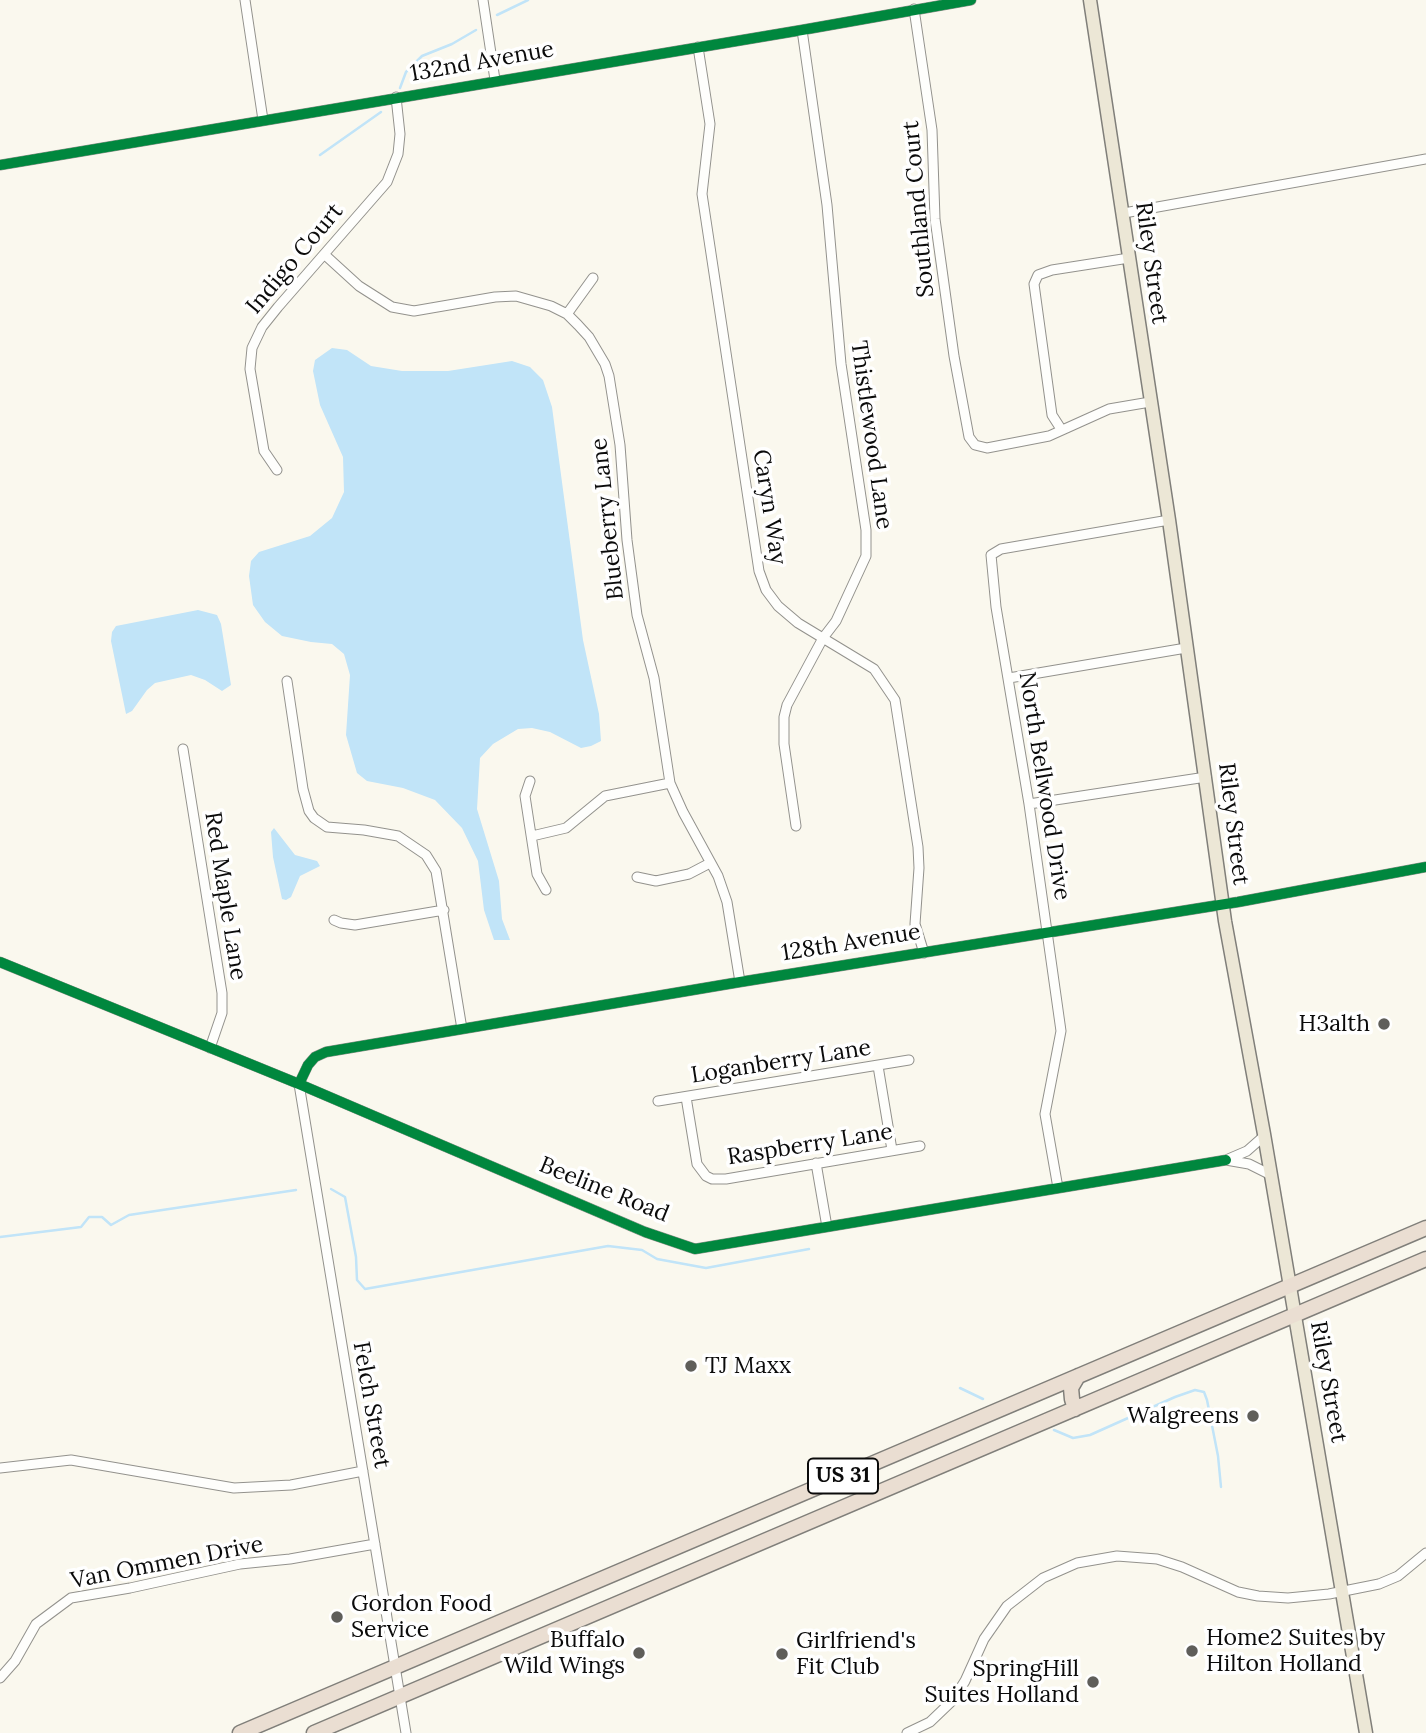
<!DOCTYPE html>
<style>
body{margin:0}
canvas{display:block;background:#faf8ee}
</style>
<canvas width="1426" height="1733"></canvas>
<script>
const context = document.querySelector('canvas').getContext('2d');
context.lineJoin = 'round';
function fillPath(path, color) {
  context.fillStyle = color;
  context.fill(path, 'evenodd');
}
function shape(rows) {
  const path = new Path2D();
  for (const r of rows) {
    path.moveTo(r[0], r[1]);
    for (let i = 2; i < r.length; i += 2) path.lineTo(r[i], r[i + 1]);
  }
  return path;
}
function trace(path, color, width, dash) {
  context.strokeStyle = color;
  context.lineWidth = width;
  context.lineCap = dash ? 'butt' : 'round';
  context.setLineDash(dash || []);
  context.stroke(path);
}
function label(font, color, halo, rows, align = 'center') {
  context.font = font + ' Lora,serif';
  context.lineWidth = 7;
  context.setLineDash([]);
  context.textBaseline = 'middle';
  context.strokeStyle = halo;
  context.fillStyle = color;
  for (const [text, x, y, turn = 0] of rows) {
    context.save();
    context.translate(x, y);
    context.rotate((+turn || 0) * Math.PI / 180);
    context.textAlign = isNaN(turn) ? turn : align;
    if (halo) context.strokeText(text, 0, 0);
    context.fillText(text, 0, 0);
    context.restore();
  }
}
const water = shape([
 [332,348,347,350,371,366,402,371,448,371,512,361,530,367,543,380,552,407,583,640,599,714,601,741,591,746,581,748,550,732,532,728,518,729,493,744,480,758,477,809,499,881,502,919,510,940,494,940,484,910,478,861,462,828,435,800,403,788,367,781,357,773,346,735,350,675,344,654,332,644,311,642,282,636,265,622,253,605,249,576,251,561,259,552,310,536,332,518,344,492,343,457,320,405,313,371,315,360],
 [198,610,217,615,221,624,231,685,222,691,205,680,191,675,155,683,147,690,132,711,126,714,111,641,112,632,116,626],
 [274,828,295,855,317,861,320,866,300,876,291,897,286,900,282,899,273,857,271,832]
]);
const stream = shape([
 [497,15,528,0],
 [400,88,406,72,422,56,452,44,476,30],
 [320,155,381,112],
 [331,1189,345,1197,356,1257,357,1280,365,1289,608,1246,642,1250,657,1259,706,1268,809,1249],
 [0,1237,81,1227,89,1217,102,1217,111,1225,129,1215,296,1190],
 [960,1388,983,1399],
 [1054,1430,1073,1438,1090,1435,1175,1397,1195,1390,1204,1392,1207,1400,1218,1456,1221,1487]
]);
const minor = shape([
 [245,0,263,120],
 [483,0,495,80],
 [914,9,932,130,935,219,954,356,969,437,975,445,987,448,1049,436,1109,409,1150,402],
 [698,47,710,124,702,194,759,571,766,590,778,606,798,623,874,669,895,700,918,847,919,868,915,924,924,953],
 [0,165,802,30,971,0],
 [1124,213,1426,159],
 [325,255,359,286,392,307,414,311,495,297,516,296,551,306,567,314,578,325,589,337,605,364,609,376,620,445,627,540,637,615,654,678,670,783,683,812,718,876,727,902,740,982],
 [567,314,593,278],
 [1061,429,1052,415,1034,284,1038,275,1052,270,1129,258],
 [277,470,264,451,250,369,252,348,262,327,278,307,387,182,398,154,400,134,396,97],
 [1009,678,1186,648],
 [287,681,303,789,309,811,314,818,327,827,364,830,398,836,426,855,436,871,462,1029],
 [183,749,222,993,222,1013,210,1048],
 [530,781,525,796,537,874,546,890],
 [1029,804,1206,777],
 [796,826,784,744,784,717,787,705,823,638,836,621,866,556,866,530,841,364,827,205,802,30],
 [532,836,566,828,605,796,670,783],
 [637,877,656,881,689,874,710,863],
 [334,920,341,923,355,925,444,910],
 [0,962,299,1084,645,1232,695,1249,1226,1160],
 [878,1066,892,1150],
 [299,1084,308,1065,315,1057,326,1052,740,982,1238,902,1426,867],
 [299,1084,406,1733],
 [686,1097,697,1164,706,1176,712,1179,726,1179,920,1146],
 [658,1101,909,1060],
 [1264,1136,1247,1151,1226,1160,1249,1164,1271,1175],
 [816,1163,827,1227],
 [1058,1188,1045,1114,1061,1031,1029,804,996,607,991,555,1001,549,1169,520],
 [0,1468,71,1460,234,1488,291,1485,363,1471],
 [0,1678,15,1661,36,1624,71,1598,130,1588,240,1564,290,1559,375,1544],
 [907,1733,930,1722,953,1700,965,1681,984,1639,1007,1606,1043,1578,1077,1563,1117,1556,1157,1559,1182,1567,1238,1592,1258,1596,1288,1598,1329,1594,1379,1584,1398,1576,1426,1553]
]);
const major = shape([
 [1090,0,1169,520,1225,921,1264,1134,1366,1733]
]);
const highway = shape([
 [1075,1409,1072,1399,1071,1388,1078,1376],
 [240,1733,1426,1228],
 [314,1733,1426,1259]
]);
const cycleway = shape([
 [0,165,802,30,971,0],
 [0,962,299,1084,645,1232,695,1249,1226,1160],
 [299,1084,308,1065,315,1057,326,1052,740,982,1238,902,1426,867]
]);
const markers = [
 [1384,1024,7,"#5f5e5a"],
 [691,1366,7,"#5f5e5a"],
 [1253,1416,7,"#5f5e5a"],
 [337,1617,7,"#5f5e5a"],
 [1192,1651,7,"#5f5e5a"],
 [639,1653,7,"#5f5e5a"],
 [782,1654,7,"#5f5e5a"],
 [1093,1682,7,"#5f5e5a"]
];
const shields = [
 [843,1476,70]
];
const shieldNames = [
 ["US 31",843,1476]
];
const streetNames = [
 ["132nd Avenue",482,62,-10],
 ["Southland Court",919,209,-95],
 ["Indigo Court",295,259,-50],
 ["Riley Street",1151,263,82],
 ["Thistlewood Lane",871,435,82],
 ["Caryn Way",769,507,81],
 ["Blueberry Lane",608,519,-96],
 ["North Bellwood Drive",1044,786,81],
 ["Riley Street",1233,824,83],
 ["Red Maple Lane",225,896,81],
 ["128th Avenue",851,943,-9],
 ["Loganberry Lane",781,1062,-9],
 ["Raspberry Lane",810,1145,-9],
 ["Beeline Road",604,1190,22],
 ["Riley Street",1328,1382,80],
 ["Felch Street",371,1405,80],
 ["Van Ommen Drive",167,1563,-11]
];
const poiNames = [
 ["H3alth",1370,1024],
 ["TJ Maxx",705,1366,"left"],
 ["Walgreens",1239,1416],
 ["Gordon Food",351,1604,"left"],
 ["Service",351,1630,"left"],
 ["Home2 Suites by",1206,1638,"left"],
 ["Hilton Holland",1206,1664,"left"],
 ["Buffalo",625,1640],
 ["Wild Wings",625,1666],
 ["Girlfriend's",796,1641,"left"],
 ["Fit Club",796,1667,"left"],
 ["SpringHill",1079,1669],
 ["Suites Holland",1079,1695]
];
fillPath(water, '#c1e4f8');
trace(stream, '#c1e4f8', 2.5);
trace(minor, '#93928d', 11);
trace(major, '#807f7a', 15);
trace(highway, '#807f7a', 17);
trace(minor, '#fefefc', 9);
trace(major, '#ece7d6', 12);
trace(highway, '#eaded2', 14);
trace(cycleway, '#00873e', 10);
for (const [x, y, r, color] of markers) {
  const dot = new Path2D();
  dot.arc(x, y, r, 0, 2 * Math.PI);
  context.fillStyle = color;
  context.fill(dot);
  trace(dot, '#fff', 2.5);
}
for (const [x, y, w] of shields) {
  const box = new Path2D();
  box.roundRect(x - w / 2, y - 17.5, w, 35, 5);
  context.fillStyle = '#fff';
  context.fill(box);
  trace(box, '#0b0b0b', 2);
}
label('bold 21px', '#0b0b0b', null, shieldNames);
label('23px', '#0b0b0b', '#fff', streetNames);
label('23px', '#0b0b0b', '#fff', poiNames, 'right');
</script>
